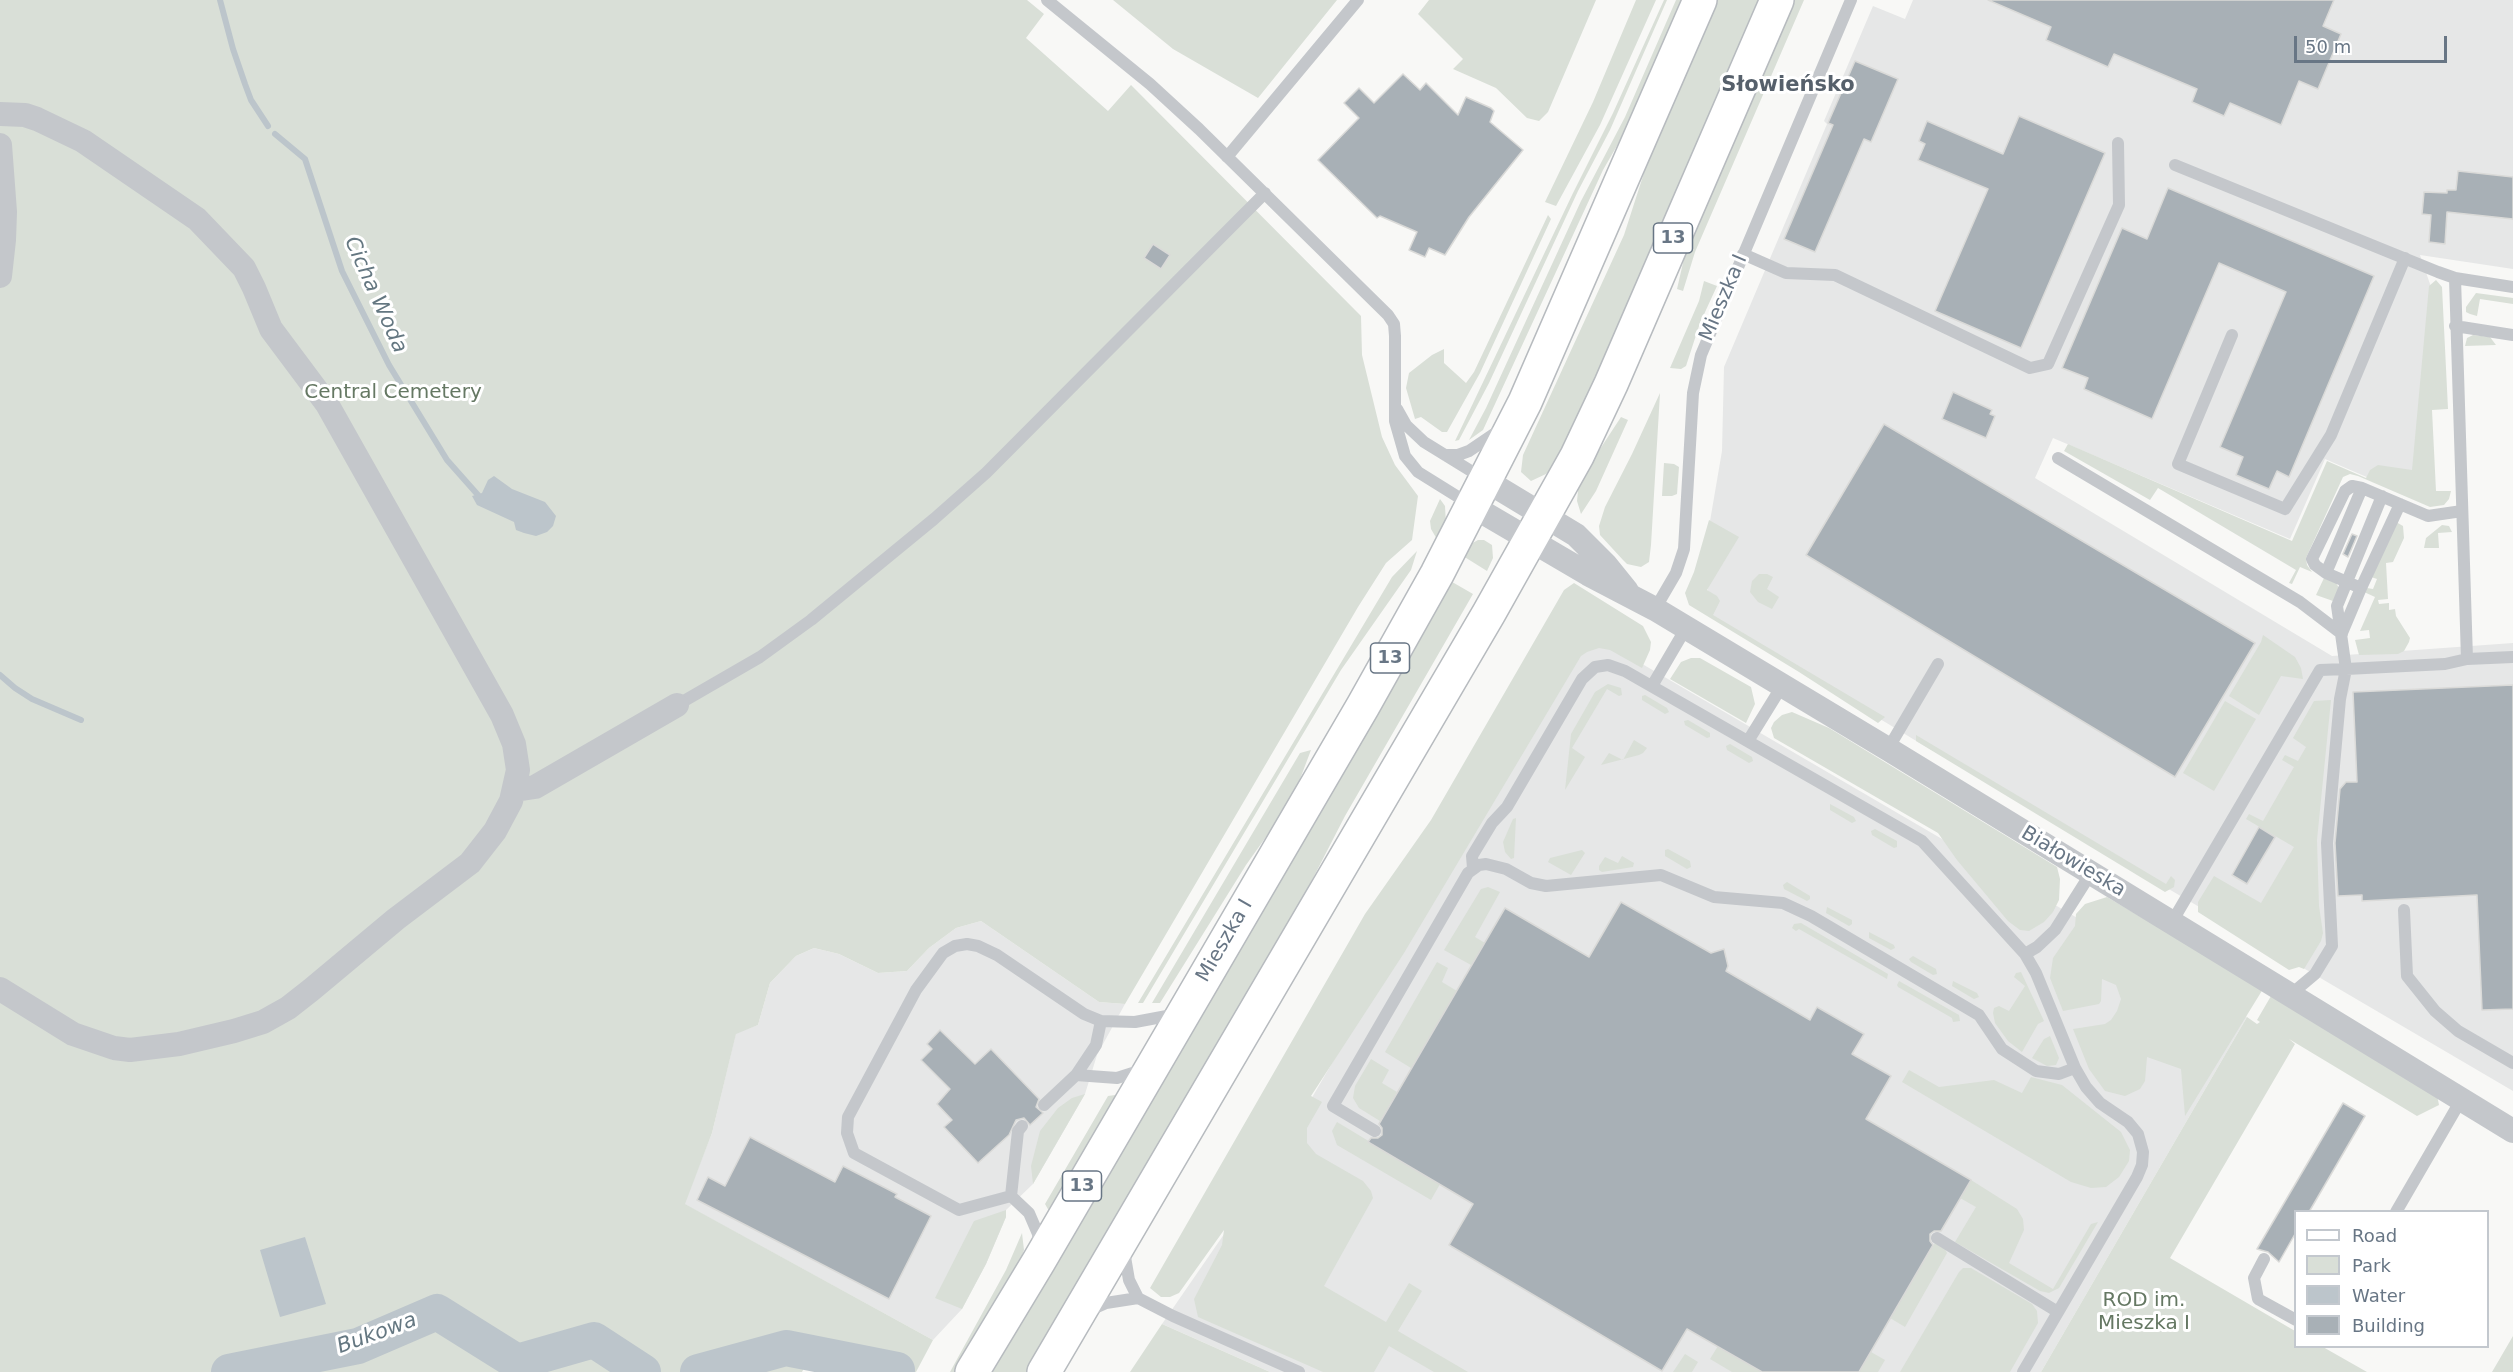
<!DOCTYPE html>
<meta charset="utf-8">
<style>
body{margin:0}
#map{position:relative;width:2513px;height:1372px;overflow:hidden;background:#f8f8f6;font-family:"DejaVu Sans",sans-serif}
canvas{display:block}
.legend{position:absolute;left:2294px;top:1210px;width:195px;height:138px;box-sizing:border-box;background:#fff;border:2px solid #c3c8ce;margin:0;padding:8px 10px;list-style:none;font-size:18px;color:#687685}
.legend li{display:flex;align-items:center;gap:12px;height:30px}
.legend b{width:30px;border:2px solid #c3c8ce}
.scale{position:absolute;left:2294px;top:36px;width:153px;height:27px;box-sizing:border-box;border:3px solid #687685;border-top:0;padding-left:8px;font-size:18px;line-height:21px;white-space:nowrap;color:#687685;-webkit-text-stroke:4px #fff;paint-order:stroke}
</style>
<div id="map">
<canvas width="2513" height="1372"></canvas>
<ul class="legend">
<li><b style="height:8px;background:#fff"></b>Road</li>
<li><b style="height:16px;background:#d9dfd7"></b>Park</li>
<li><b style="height:16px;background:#bcc5cb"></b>Water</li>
<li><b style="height:16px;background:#a8b0b6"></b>Building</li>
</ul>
<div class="scale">50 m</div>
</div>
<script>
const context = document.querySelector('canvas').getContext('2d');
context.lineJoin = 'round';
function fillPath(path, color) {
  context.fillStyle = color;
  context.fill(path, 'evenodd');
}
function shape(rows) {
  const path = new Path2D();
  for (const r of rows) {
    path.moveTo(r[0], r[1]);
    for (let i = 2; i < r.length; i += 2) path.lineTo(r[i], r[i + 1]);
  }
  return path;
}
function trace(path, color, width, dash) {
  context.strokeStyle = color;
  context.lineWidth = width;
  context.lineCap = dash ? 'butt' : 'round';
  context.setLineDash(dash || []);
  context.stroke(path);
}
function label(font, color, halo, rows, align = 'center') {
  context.font = font + ' "DejaVu Sans",sans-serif';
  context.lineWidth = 6;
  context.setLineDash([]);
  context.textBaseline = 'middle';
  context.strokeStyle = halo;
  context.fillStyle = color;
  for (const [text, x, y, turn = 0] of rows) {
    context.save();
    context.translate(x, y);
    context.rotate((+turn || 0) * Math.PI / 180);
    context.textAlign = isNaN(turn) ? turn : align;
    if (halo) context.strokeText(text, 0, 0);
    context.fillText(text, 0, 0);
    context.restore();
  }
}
const built = shape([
 [1913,0,2513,0,2513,269,2420,255,2440,313,2422,501,2325,459,2290,539,2053,438,2035,478,2332,656,2513,643,2513,1091,1913,739,1712,617,1703,562,1722,451,1724,367,1827,124,1824,121,1873,6,1905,19],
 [1584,630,2247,1017,2041,1372,1270,1372,1162,1324,1278,1156],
 [981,921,1099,1002,1125,1004,1097,1055,1085,1094,1033,1184,1006,1210,1006,1217,986,1264,962,1309,933,1340,684,1204,712,1133,736,1033,758,1025,770,983,796,956,814,948,839,954,878,973,907,971,929,948,956,928]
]);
const green = shape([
 [0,0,1027,0,1044,14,1026,38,1108,111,1131,85,1361,316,1362,355,1382,437,1395,465,1418,496,1412,540,1386,563,1358,607,1125,1004,1099,1002,981,921,956,928,929,948,907,971,878,973,839,954,814,948,796,956,770,983,758,1025,736,1034,712,1133,685,1204,933,1340,916,1372,815,1372,805,1366,802,1372,0,1372],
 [1113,0,1337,0,1258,98,1173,49],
 [1429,0,1596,0,1548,112,1539,121,1527,118,1496,88,1453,69,1463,59,1418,14],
 [1636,0,1656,0,1600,125,1556,206,1545,202,1593,102],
 [1664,0,1667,0,1610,130,1578,191,1489,383,1459,440,1455,441,1573,193,1613,113],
 [1676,0,1685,0,1633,118,1603,170,1483,430,1469,440,1486,408,1581,201,1625,117],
 [1713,0,1759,0,1587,401,1558,461,1546,474,1531,481,1521,472,1523,455,1624,235,1653,145],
 [1791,0,1804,0,1695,252,1683,291,1677,289,1688,241],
 [1548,215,1551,219,1480,373,1447,432,1442,432,1421,417,1415,419,1406,388,1409,373,1432,355,1444,349,1444,363,1466,383,1474,372],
 [2436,280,2442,287,2448,409,2432,410,2436,491,2451,491,2449,499,2444,505,2430,507,2358,476,2350,474,2343,477,2306,558,2307,565,2312,572,2300,567,2292,584,2289,583,2296,570,2158,488,2150,500,2064,451,2068,444,2292,541,2327,461,2366,478,2370,470,2378,465,2412,470,2429,286],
 [1704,281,1717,286,1700,323,1686,366,1681,369,1670,368,1699,301],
 [2476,293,2513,298,2513,304,2480,299,2477,316,2470,314,2466,312,2466,307],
 [2473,335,2490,337,2496,345,2465,346,2467,338],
 [1660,393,1651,545,1649,562,1641,567,1627,564,1623,560,1600,535,1599,526,1605,507,1632,454],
 [1621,417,1628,420,1596,491,1581,514,1577,501,1579,481],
 [1664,463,1674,464,1679,467,1677,494,1672,496,1662,496],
 [1440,499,1445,506,1446,524,1438,541,1431,529,1430,521],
 [1709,520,1739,537,1707,590,1717,596,1720,601,1713,615,1885,717,1878,723,1799,672,1689,605,1685,593,1694,572],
 [2396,522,2403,526,2404,538,2393,562,2386,563,2388,599,2378,600,2379,604,2389,603,2389,610,2395,609,2396,616,2410,638,2409,642,2404,651,2398,654,2359,655,2355,640,2370,638,2369,630,2360,631,2375,597,2364,592,2367,588,2373,589,2377,579,2371,577],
 [2442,525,2449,526,2452,532,2438,533,2439,548,2424,548,2426,538],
 [1478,540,1484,540,1492,545,1493,558,1487,571,1463,556,1469,545],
 [1417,551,1411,570,1341,670,1143,1003,1138,1003,1392,577],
 [1759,574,1767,574,1773,577,1767,589,1779,597,1772,609,1758,602,1750,592,1752,581],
 [2324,578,2336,583,2339,588,2333,601,2316,595],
 [1447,579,1473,594,1345,816,1294,915,1143,1176,1027,1372,988,1372],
 [1574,583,1643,626,1651,642,1650,650,1642,668,1610,650,1599,648,1587,652,1581,656,1404,953,1311,1096,1322,1102,1307,1128,1307,1143,1316,1154,1363,1181,1371,1191,1373,1198,1324,1286,1386,1322,1409,1283,1422,1291,1398,1331,1468,1372,1434,1372,1389,1346,1374,1372,1323,1372,1198,1317,1194,1299,1222,1245,1224,1230,1179,1293,1170,1297,1161,1297,1150,1288,1365,914,1431,820,1564,590],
 [2263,635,2295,657,2301,668,2303,679,2281,676,2259,715,2229,696,2261,642],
 [1691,658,1700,658,1751,687,1755,704,1746,723,1670,679,1681,662],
 [1608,684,1621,688,1622,695,1619,696,1607,689,1572,748,1585,757,1565,790,1571,734,1595,692],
 [1645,695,1667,708,1669,712,1665,714,1642,700,1642,696],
 [2331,700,2317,840,2319,906,2323,933,2321,941,2304,969,2299,967,2289,970,2198,912,2198,902,2214,876,2261,903,2294,847,2246,819,2249,814,2263,821,2294,767,2282,760,2285,755,2298,761,2306,747,2293,738,2314,701],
 [2225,701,2256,719,2214,791,2183,773],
 [1792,712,1829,728,2057,867,2060,879,2059,900,2053,912,2044,922,2029,931,2020,930,2008,921,1957,860,1938,833,1774,738,1771,728,1774,722,1782,715],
 [1688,720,1710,733,1710,737,1707,738,1685,725,1684,721],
 [1916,735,2166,884,2171,876,2175,880,2174,887,2165,892,1916,741],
 [1634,740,1647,748,1643,753,1639,755,1601,765,1609,753,1623,760],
 [1730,744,1752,757,1753,761,1749,763,1727,750,1726,746],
 [1311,750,1297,787,1278,820,1246,865,1160,1003,1152,1003,1300,753],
 [1830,804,1854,817,1856,821,1852,823,1830,810],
 [1516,818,1514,858,1511,859,1505,852,1503,842,1513,819],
 [1875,829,1897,841,1897,847,1894,848,1872,835,1871,831],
 [1668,849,1690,861,1691,867,1687,869,1665,856,1665,850],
 [1582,850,1585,853,1571,875,1548,862,1550,858],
 [1622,856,1634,863,1633,867,1602,872,1599,870,1599,866,1605,857,1618,863],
 [1787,882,1810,896,1810,899,1807,901,1784,889,1783,885],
 [1488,887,1500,892,1475,937,1485,943,1471,965,1444,950,1481,889],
 [2107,897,2263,989,2185,1116,2181,1069,2147,1057,2145,1081,2140,1089,2125,1096,2105,1091,2089,1069,2073,1029,2105,1024,2111,1020,2117,1011,2121,999,2116,985,2102,979,2101,1001,2099,1004,2063,1011,2050,978,2053,958,2075,926,2076,914,2085,904],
 [1827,907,1852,920,1852,924,1849,926,1826,913],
 [1801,923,1888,974,1887,979,1799,929,1796,931,1792,928,1794,924],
 [1869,932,1894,945,1895,948,1891,950,1869,938],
 [1913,956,1936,969,1937,974,1933,975,1911,962,1909,959],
 [1437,962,1448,968,1442,982,1457,991,1411,1068,1385,1052],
 [2021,972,2044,1021,2038,1024,2022,1052,2008,1041,1995,1023,1993,1013,1994,1008,1999,1006,2009,1011,2025,986,2014,977,2016,973],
 [1899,981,1959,1015,1960,1021,1953,1022,1952,1018,1898,987,1897,985],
 [1953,981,1977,993,1979,997,1974,999,1952,986],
 [2271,996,2437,1095,2439,1105,2417,1116,2289,1039,2295,1044,2170,1258,2295,1331,2296,1346,2323,1347,2367,1372,2041,1372,2247,1017,2257,1024,2260,1022,2257,1020],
 [2050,1036,2059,1058,2056,1065,2047,1066,2032,1058,2044,1039],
 [1371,1059,1389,1070,1382,1083,1397,1092,1380,1121,1359,1108,1353,1098,1355,1086],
 [1909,1070,1939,1087,1994,1080,2022,1093,2031,1077,2062,1085,2121,1132,2130,1150,2129,1161,2119,1177,2106,1187,2091,1188,2071,1182,1902,1082],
 [1085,1094,1033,1184,1031,1166,1040,1131,1058,1108,1072,1098],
 [1115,1095,1115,1100,1049,1211,1045,1204,1108,1096],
 [1337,1122,1440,1184,1431,1200,1337,1145,1332,1131],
 [1971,1180,2017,1209,2023,1219,2024,1230,2009,1263,2053,1289,2091,1224,2098,1222,2059,1288,2049,1293,2040,1291,1955,1242,1976,1207,1960,1198],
 [1006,1210,1006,1217,986,1264,962,1309,935,1298,974,1221],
 [1022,1233,1024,1250,1019,1264,955,1372,950,1372,1006,1270],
 [1935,1243,1945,1249,1947,1253,1905,1327,1890,1318],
 [1963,1268,1971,1268,2032,1304,2037,1311,2038,1323,2010,1372,1900,1372,1959,1272],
 [1162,1324,1270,1372,1130,1372],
 [2513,1336,2513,1372,2492,1372],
 [1718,1346,1762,1372,1732,1372,1710,1359],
 [1871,1352,1885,1360,1878,1372,1859,1372],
 [1685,1354,1698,1362,1692,1372,1673,1372]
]);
const water = shape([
 [494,476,512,489,545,502,556,516,553,526,547,532,536,536,524,533,516,530,514,522,477,505,472,496,482,493,488,480],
 [305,1237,326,1304,280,1317,260,1250]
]);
const stream = shape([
 [220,0,233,49,245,84,251,100,268,126],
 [275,134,305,159,342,271,389,365,447,460,478,495],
 [0,675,15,688,32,699,81,720]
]);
const river = shape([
 [229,1372,358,1346,437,1312,517,1362,594,1340,643,1372],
 [698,1372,786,1348,897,1370]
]);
const building = shape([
 [1988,0,2334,0,2323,26,2341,34,2318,89,2299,81,2281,125,2230,103,2224,116,2192,102,2197,89,2114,54,2108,67,2046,40,2051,27,1988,0],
 [1855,61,1898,79,1871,142,1864,139,1815,252,1784,239,1833,125,1828,123,1855,61],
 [1403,74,1420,90,1426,83,1458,115,1466,97,1491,108,1494,111,1490,122,1523,150,1469,217,1445,255,1429,248,1425,257,1409,250,1417,232,1380,216,1377,218,1318,160,1359,118,1344,103,1359,88,1374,103,1403,74],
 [2019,116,2105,153,2021,348,1935,311,1988,189,1918,160,1925,144,1919,141,1927,121,2003,154,2019,116],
 [2458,171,2513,177,2513,219,2447,212,2445,244,2429,242,2431,215,2422,214,2424,192,2447,193,2447,190,2456,190,2458,171],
 [2168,188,2374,276,2289,477,2277,471,2269,489,2236,475,2243,457,2220,447,2286,292,2219,263,2152,419,2084,389,2088,378,2062,368,2122,228,2147,239,2168,188],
 [1153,244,1170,255,1161,269,1144,258,1153,244],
 [1953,392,1992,410,1990,414,1995,416,1986,438,1942,419,1953,392],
 [1884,424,2255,643,2175,777,1806,555,1884,424],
 [2352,534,2357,536,2348,557,2343,554,2352,534],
 [2513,685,2513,1009,2482,1010,2477,895,2362,901,2362,895,2338,896,2335,843,2340,789,2346,782,2357,782,2353,692,2513,685],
 [2259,827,2275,837,2247,884,2232,875,2259,827],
 [1621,902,1711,953,1724,949,1728,966,1726,971,1810,1020,1817,1007,1864,1034,1852,1054,1891,1076,1866,1119,1971,1180,1941,1231,1934,1231,1930,1234,1930,1241,1933,1245,1859,1372,1762,1372,1687,1329,1662,1371,1449,1245,1473,1204,1368,1142,1371,1138,1378,1138,1382,1135,1382,1128,1379,1124,1505,908,1589,957,1621,902],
 [940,1030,975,1064,991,1049,1039,1099,1036,1107,1043,1113,1030,1125,1024,1118,1016,1120,1009,1135,978,1163,944,1127,952,1120,937,1104,950,1089,921,1060,932,1049,927,1044,940,1030],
 [2343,1103,2365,1116,2309,1212,2295,1212,2295,1234,2279,1262,2268,1252,2257,1249,2343,1103],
 [750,1137,835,1182,843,1166,897,1194,895,1197,931,1216,889,1299,697,1200,708,1177,725,1186,750,1137]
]);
const lane = shape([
 [1047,0,1150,84,1199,129,1388,315,1394,324,1395,336,1395,421,1405,456,1418,472,1471,505],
 [1227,157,1358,0],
 [2175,165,2438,272,2455,278,2513,287],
 [1743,254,1786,273,1835,275,2030,368,2048,364,2119,205,2118,143],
 [2455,278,2467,659],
 [2455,326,2513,335],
 [2232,335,2178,464,2285,509,2331,435,2405,258],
 [1397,409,1406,425,1424,442,1484,479],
 [1445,455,1458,455,1469,451,1500,430],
 [2058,458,2300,602,2342,634],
 [2326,573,2362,488],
 [2361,588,2400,504],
 [1655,609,1676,573,1684,549,1693,393,1701,355,1851,0],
 [2342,633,2361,588,2326,573,2315,565,2312,559,2345,491,2352,486,2362,488,2428,516,2462,511],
 [1652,686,1686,628],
 [677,705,760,657,811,620,934,519,986,473,1265,193],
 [1748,741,1782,686],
 [1888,749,1938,664],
 [1473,868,1472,856,1492,823,1507,807,1582,679,1595,667,1608,665,1625,671,1922,841,2025,954,2036,973,2075,1068,2086,1087,2100,1103,2128,1122,2138,1134,2143,1152,2142,1165,2137,1177,2023,1372],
 [2404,910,2407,976,2435,1011,2458,1031,2513,1063],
 [2172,922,2320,670,2346,669,2337,606,2382,496],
 [2025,954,2037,947,2055,930,2091,873],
 [2290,995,2315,974,2332,946,2327,843,2340,699,2346,669,2445,664,2467,659,2513,657],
 [1076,1075,1117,1078,1142,1070],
 [1044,1105,1076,1075,1096,1045,1101,1021],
 [1375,1131,1333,1106,1468,873,1479,865,1486,864,1506,869,1531,883,1546,886,1661,875,1714,897,1783,903,1811,916,1979,1015,2002,1049,2036,1071,2059,1074,2075,1068],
 [1011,1196,1018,1131,1022,1126],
 [2396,1212,2461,1100],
 [1937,1238,2058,1312],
 [1039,1248,1038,1234,1029,1213,1011,1196,959,1210,854,1153,847,1133,848,1117,916,990,943,953,955,946,967,944,978,946,997,955,1084,1014,1101,1021,1135,1022,1167,1016,1177,1012],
 [1124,1251,1129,1280,1138,1298],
 [2264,1259,2254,1278,2258,1299,2296,1320],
 [1088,1311,1106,1303,1138,1298,1173,1316,1299,1372]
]);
const street = shape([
 [0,114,25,115,37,119,83,141,197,219,244,268,254,288,271,329,327,404,502,715,514,744,518,770,511,801,495,831,470,863,396,919,311,990,288,1008,263,1022,234,1031,179,1044,130,1050,114,1048,73,1034,0,989],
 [0,145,5,212,4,240,0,276],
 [1485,480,1576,535,1606,565,1627,591],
 [1472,506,1588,574,1655,609,1888,749,2513,1131],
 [515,790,535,787,677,705]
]);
const primary = shape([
 [972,1372,1039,1261,1363,706,1437,574,1525,402,1700,0],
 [1044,1372,1489,613,1577,456,1611,384,1777,0]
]);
const shields = [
 [1673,238,39],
 [1390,658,39],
 [1082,1186,39]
];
const shieldNames = [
 ["13",1673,238],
 ["13",1390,658],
 ["13",1082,1186]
];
const streetNames = [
 ["Mieszka I",1724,298,-67],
 ["Białowieska",2073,862,31],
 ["Mieszka I",1225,941,-60]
];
const parkNames = [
 ["Central Cemetery",393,393],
 ["ROD im.",2144,1301],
 ["Mieszka I",2144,1324]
];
const neighbourhoodNames = [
 ["Słowieńsko",1788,86]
];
const waterNames = [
 ["Cicha Woda",375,295,66],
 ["Bukowa",377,1334,-20]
];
fillPath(built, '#e6e7e7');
fillPath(green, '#d9dfd7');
fillPath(water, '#bcc5cb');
trace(stream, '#bcc5cb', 6);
trace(river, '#bcc5cb', 36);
fillPath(building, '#a8b0b6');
trace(building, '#dadad8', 1.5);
trace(primary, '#b7bbbf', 36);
trace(lane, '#c4c7cb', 12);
trace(street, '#c4c7cb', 24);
trace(primary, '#fff', 33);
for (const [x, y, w] of shields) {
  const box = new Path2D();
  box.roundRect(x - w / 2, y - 15, w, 30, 4.5);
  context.fillStyle = '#fff';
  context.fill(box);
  trace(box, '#687685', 1.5);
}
label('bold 18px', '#687685', null, shieldNames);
label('20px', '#687685', '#fff', streetNames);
label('20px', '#657863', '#fff', parkNames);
label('bold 21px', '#56606b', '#fff', neighbourhoodNames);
label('italic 21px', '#647781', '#fff', waterNames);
</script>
